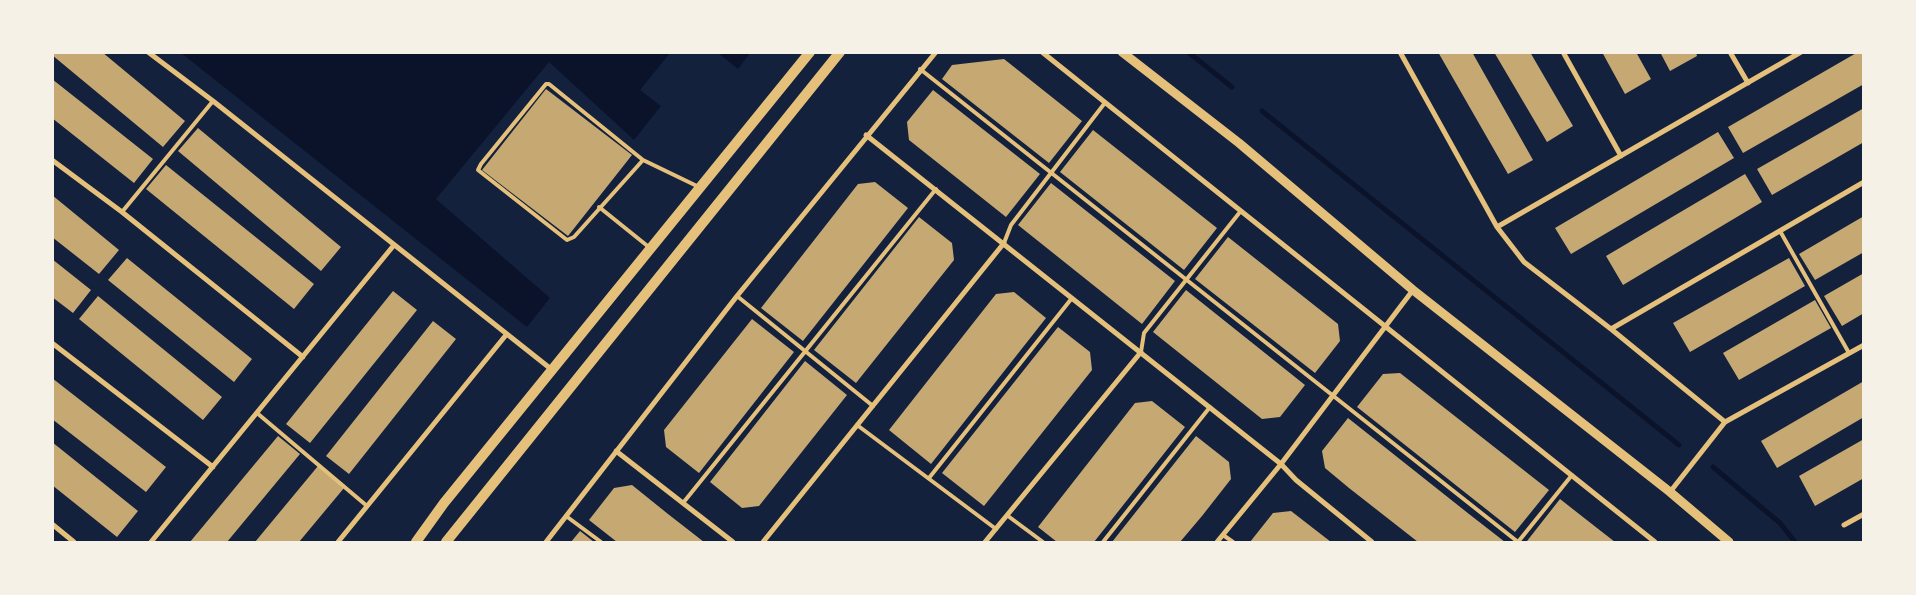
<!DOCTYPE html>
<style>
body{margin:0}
#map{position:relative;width:1916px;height:595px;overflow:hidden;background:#14213d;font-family:"Nunito Sans",sans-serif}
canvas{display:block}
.frame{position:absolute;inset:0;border:54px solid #f6f1e7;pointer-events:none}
</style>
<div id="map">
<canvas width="1916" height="595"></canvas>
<div class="frame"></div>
</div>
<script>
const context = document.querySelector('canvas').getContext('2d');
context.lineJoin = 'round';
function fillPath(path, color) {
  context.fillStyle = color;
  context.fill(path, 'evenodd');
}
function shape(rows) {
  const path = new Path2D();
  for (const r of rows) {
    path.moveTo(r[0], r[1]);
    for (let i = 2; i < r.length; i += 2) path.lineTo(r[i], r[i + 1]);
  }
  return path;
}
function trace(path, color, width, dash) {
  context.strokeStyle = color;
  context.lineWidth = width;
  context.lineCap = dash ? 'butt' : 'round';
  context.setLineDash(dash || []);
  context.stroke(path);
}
const water = shape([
 [181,53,670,53,640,90,661,106,634,140,549,62,436,199,550,298,527,327],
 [718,53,750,53,738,69]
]);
const stream = shape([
 [1188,52,1232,87],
 [1262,111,1679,445],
 [1713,467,1780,523,1795,542]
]);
const building = shape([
 [52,52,102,52,185,121,163,147,52,55],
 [1438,52,1472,52,1533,160,1508,174],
 [1494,52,1530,52,1573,126,1547,142],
 [1602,52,1636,52,1651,79,1625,94],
 [1660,52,1696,52,1697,56,1670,71],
 [1858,52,1864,52,1864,84,1743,153,1728,127],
 [1004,59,1082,121,1049,163,942,79,952,65],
 [52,79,153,159,134,183,52,118],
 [546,89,632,155,568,236,482,170],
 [933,90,1040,174,1006,217,909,140,907,122],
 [1864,108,1864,142,1772,195,1757,169],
 [198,128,341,247,321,271,178,151],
 [1093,130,1217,228,1184,270,1060,172],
 [1718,132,1734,158,1571,254,1555,228],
 [166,165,314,284,294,309,146,189],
 [1745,174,1762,202,1623,285,1606,256],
 [875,182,908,208,803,341,761,308,858,184],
 [1051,183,1175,281,1142,324,1018,225],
 [52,195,119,250,99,274,52,237],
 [1864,216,1864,252,1815,280,1799,254],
 [919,217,952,243,954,260,856,383,814,350],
 [1228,237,1338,324,1340,341,1315,373,1195,279],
 [127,258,252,359,234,382,108,280],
 [1789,258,1805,286,1690,352,1673,323],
 [52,259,91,290,73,313,52,297],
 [1864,273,1864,313,1842,326,1824,296],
 [1186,290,1305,385,1280,417,1262,419,1153,332],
 [393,291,417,310,310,443,286,424],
 [1014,292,1046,318,931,464,889,430,996,294],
 [98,296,222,397,203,420,79,319],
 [1815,300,1831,328,1739,380,1723,353],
 [752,319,794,352,699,473,666,447,664,430],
 [433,321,456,339,349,474,326,456],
 [1058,327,1090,352,1092,370,984,506,942,473],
 [805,361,847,395,759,506,742,508,710,482],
 [1400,373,1549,490,1515,532,1357,407,1383,374],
 [52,378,166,467,146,492,52,419],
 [1864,381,1864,417,1777,468,1761,441],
 [1152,401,1185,427,1094,542,1057,542,1038,527,1135,403],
 [1348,418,1469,514,1505,542,1418,542,1349,488,1325,468,1322,451],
 [278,436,300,454,227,542,190,542],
 [1196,436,1229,462,1231,479,1202,516,1180,542,1112,542],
 [1864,439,1864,478,1815,506,1799,476],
 [52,442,138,511,117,537,52,485],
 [318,466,344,488,299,542,255,542],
 [632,485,668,514,704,542,617,542,589,520,614,488],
 [1560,499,1597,528,1615,542,1527,541],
 [1291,511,1331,542,1250,542,1273,513],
 [580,531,594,542,571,542]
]);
const service = shape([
 [920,69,1518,542,1572,475],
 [643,160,574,237,567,240,478,170,481,164,546,84,549,84,643,160,699,187],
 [599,207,650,248],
 [122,212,213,101],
 [1780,231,1849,353],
 [1004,243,1011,225,1104,104],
 [737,296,873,406],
 [1141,352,1144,333,1240,212],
 [257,413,367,506],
 [857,425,996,529],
 [929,478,1072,298],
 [683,503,936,189],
 [566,516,601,542],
 [1008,516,1043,542],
 [1223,535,1233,542],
 [1103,542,1210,407]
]);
const minor = shape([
 [148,52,213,101,551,369],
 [1042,52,1655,542],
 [1400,52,1497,227,1524,262,1611,329,1725,422],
 [1563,52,1621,156],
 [1730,52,1748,83],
 [866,135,1281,464,1296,480,1372,542],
 [52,160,122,212,303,357],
 [1497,227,1801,52],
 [1611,329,1864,182],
 [52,343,213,467],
 [616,451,733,542],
 [1670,492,1725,422,1864,345],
 [52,524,74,542],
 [1844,525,1864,514],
 [151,542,394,245],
 [338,542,506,335],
 [546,542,737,296,936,52],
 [763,542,1004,243],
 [985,542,1141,352],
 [1217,542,1281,464,1413,290]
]);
const tertiary = shape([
 [1122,52,1239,143,1413,290,1670,492,1729,542]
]);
const secondary = shape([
 [416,542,444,503,810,52],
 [446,542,840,52]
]);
fillPath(water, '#0b132b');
trace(stream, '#0b132b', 5);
fillPath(building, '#c6a872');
trace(service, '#e5c07b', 4);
trace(minor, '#e5c07b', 5);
trace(tertiary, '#e5c07b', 9);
trace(secondary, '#e5c07b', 10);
</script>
